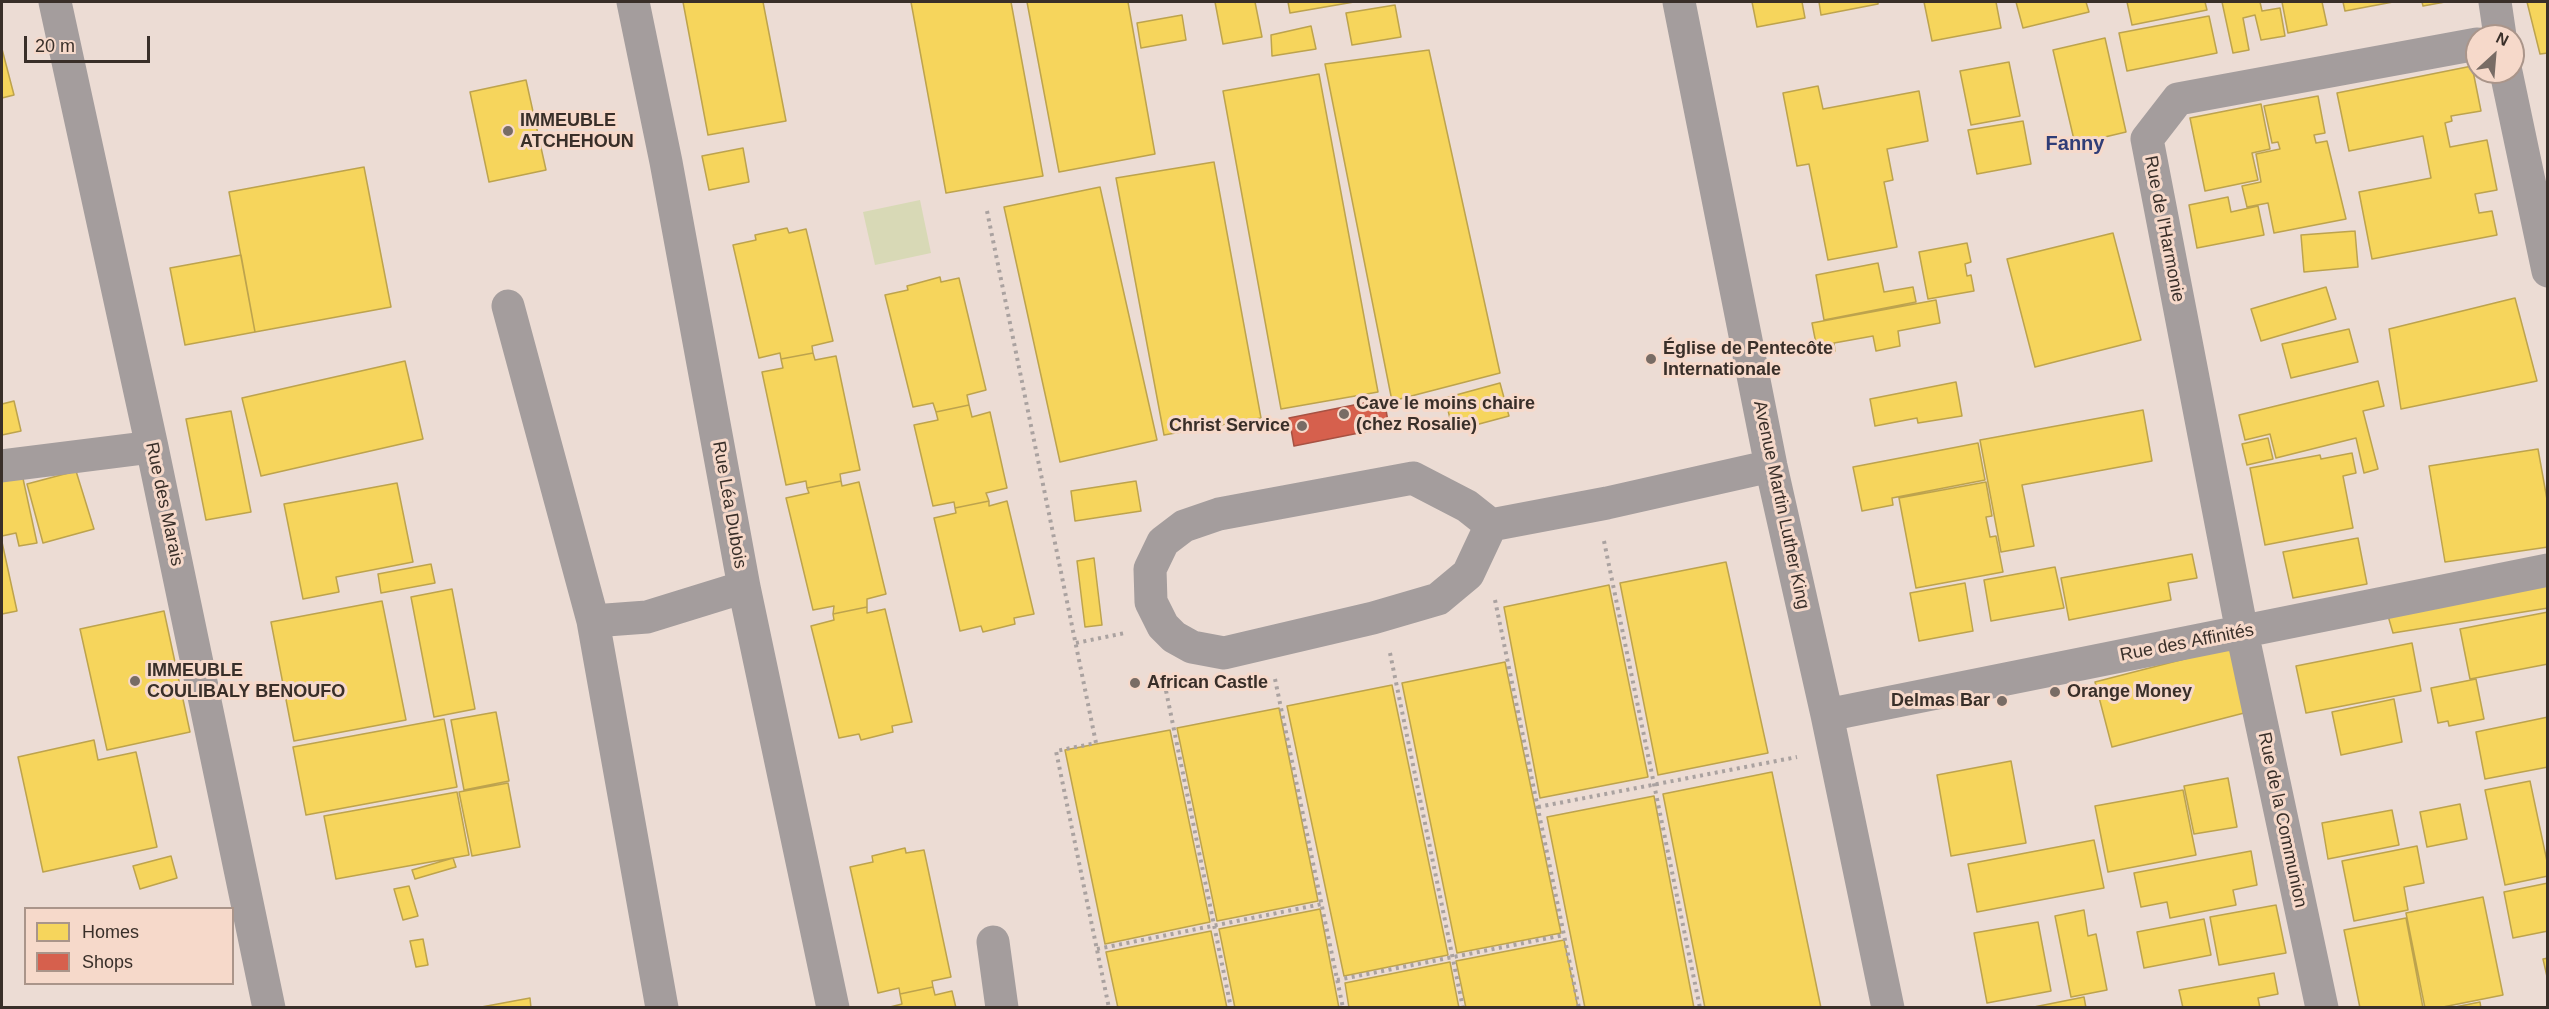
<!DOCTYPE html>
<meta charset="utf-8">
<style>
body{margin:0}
#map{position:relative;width:2549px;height:1009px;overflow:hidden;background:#ecdcd4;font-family:Helvetica,sans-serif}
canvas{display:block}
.frame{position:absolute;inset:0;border:3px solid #392f29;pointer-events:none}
.legend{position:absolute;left:24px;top:907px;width:210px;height:78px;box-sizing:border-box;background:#f6d9ca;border:2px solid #aa958a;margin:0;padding:8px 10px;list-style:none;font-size:18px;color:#392f29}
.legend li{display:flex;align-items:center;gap:12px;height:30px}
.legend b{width:30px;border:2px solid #aa958a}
.north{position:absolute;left:2465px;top:24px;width:60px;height:60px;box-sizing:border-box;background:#f6d9ca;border:2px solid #aa958a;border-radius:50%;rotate:26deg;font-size:16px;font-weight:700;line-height:24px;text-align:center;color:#392f29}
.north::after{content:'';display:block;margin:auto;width:21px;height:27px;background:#786c65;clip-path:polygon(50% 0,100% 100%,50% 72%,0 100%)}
.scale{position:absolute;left:24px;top:36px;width:126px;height:27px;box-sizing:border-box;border:3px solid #392f29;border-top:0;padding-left:8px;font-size:18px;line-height:21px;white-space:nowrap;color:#392f29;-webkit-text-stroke:4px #f6d9ca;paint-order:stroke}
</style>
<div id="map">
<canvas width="2549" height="1009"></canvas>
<div class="frame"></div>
<ul class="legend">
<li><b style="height:16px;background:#f6d55c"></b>Homes</li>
<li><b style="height:16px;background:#d6604d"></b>Shops</li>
</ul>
<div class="north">N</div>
<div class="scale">20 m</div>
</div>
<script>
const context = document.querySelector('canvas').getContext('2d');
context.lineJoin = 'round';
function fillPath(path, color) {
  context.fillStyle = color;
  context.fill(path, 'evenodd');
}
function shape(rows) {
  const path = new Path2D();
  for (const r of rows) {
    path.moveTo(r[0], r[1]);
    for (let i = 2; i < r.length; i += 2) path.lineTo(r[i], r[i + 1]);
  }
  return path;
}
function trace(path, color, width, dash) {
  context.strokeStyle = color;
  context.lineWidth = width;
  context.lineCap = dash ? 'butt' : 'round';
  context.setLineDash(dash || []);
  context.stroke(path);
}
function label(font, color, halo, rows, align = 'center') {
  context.font = font + ' Helvetica,sans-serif';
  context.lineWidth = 6;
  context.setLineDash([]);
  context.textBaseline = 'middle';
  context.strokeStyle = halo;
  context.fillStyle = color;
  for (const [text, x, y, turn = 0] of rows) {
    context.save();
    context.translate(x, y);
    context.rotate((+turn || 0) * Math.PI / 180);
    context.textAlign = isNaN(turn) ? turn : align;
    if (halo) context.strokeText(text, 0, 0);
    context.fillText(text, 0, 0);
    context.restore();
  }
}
const green = shape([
 [920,200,931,253,875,265,863,212]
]);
const homes = shape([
 [683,2,763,2,786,121,708,135,683,2],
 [911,2,1011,2,1043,176,946,193,911,2],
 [1027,2,1128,2,1155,154,1059,172,1027,2],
 [1215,2,1255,2,1262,37,1223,44,1215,2],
 [1288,2,1354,2,1290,13,1288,2],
 [1752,2,1802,2,1805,18,1757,27,1752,2],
 [1819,2,1878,2,1878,4,1821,15,1819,2],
 [1924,2,1996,2,2001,28,1932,41,1924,2],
 [2016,2,2086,2,2089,12,2023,28,2016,2],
 [2127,2,2205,2,2207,10,2132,25,2127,2],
 [2222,2,2260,2,2262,11,2280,8,2285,36,2261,40,2255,15,2243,18,2249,50,2233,53,2222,2],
 [2282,2,2322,2,2327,25,2288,33,2282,2],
 [2343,2,2393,2,2345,11,2343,2],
 [2422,2,2445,2,2423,6,2422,2],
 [2527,2,2548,2,2548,53,2540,54,2527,2],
 [1395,5,1401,37,1352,45,1346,13,1395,5],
 [1182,15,1186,40,1141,48,1137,23,1182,15],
 [2209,16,2217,53,2127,71,2119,33,2209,16],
 [1311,26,1316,49,1272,56,1271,35,1311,26],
 [2105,38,2126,132,2075,144,2053,50,2105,38],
 [2,49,14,95,2,98,2,49],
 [1429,50,1500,373,1392,401,1325,64,1429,50],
 [2009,62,2020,116,1971,125,1960,71,2009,62],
 [2472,66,2481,111,2451,116,2452,121,2445,123,2450,147,2487,140,2497,190,2475,194,2479,213,2492,211,2497,235,2372,259,2359,192,2431,178,2423,136,2349,151,2337,93,2472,66],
 [1319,74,1378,392,1281,409,1223,91,1319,74],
 [526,80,546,170,489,182,470,92,526,80],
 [1818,86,1823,109,1919,91,1928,141,1887,149,1893,180,1884,182,1897,247,1828,260,1809,164,1797,166,1783,93,1818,86],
 [2318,96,2325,133,2314,135,2316,143,2327,141,2346,219,2274,233,2268,203,2247,207,2242,186,2261,182,2256,154,2280,149,2278,142,2272,143,2264,106,2318,96],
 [2261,104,2270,149,2252,153,2258,180,2205,191,2190,118,2261,104],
 [2023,121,2031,164,1977,174,1968,130,2023,121],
 [743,148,749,182,709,190,702,156,743,148],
 [1214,162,1261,418,1164,435,1116,178,1214,162],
 [364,167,391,307,255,332,229,192,364,167],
 [1100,187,1157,440,1060,462,1004,207,1100,187],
 [2228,197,2231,212,2258,206,2264,235,2197,248,2189,205,2228,197],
 [787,228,789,233,806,229,833,341,812,346,813,353,781,359,780,353,759,358,733,245,756,240,755,235,787,228],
 [2355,231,2358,267,2304,272,2301,235,2355,231],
 [2113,233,2141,340,2035,367,2007,259,2113,233],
 [1967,243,1971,262,1965,264,1967,276,1971,275,1974,291,1928,299,1919,252,1967,243],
 [241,255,255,332,185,345,170,268,241,255],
 [1878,263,1884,292,1913,287,1916,302,1824,320,1816,275,1878,263],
 [940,277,941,282,959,278,986,390,967,395,969,405,936,412,933,403,913,407,885,295,908,290,907,286,940,277],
 [2326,287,2336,319,2261,341,2251,309,2326,287],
 [2515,298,2537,381,2401,409,2389,329,2515,298],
 [1936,300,1940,323,1898,331,1900,346,1876,351,1873,336,1834,343,1835,351,1818,354,1812,323,1936,300],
 [2349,329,2358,362,2291,378,2282,344,2349,329],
 [813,353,815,360,836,356,860,470,840,474,841,481,807,488,806,481,786,485,762,372,783,368,781,359,813,353],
 [405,361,423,439,261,476,242,398,405,361],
 [2378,381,2384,406,2363,411,2378,469,2364,473,2356,438,2276,458,2270,434,2245,440,2239,415,2378,381],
 [1956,382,1962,416,1918,423,1917,418,1875,426,1870,399,1956,382],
 [1500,383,1509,416,1453,431,1445,398,1500,383],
 [14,401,21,431,2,435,2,404,14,401],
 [969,405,972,417,990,412,1007,488,986,493,989,501,955,508,954,502,933,506,914,425,938,420,936,412,969,405],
 [2143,410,2152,461,2022,485,2034,546,2001,552,1980,440,2143,410],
 [231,411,251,512,206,520,186,419,231,411],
 [2268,438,2273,459,2247,465,2242,444,2268,438],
 [1978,443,1985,480,1892,498,1893,505,1862,511,1853,467,1978,443],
 [2538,449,2548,505,2548,547,2445,562,2429,466,2538,449],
 [2352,453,2356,473,2343,476,2353,528,2265,545,2250,468,2320,455,2321,459,2352,453],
 [76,471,94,529,43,543,27,484,76,471],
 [22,474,37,543,19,546,16,533,2,536,2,478,22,474],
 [841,481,842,486,859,482,886,594,867,599,867,607,833,614,834,606,813,610,786,498,809,493,807,488,841,481],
 [1136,481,1141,511,1075,521,1071,491,1136,481],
 [1986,482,1992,516,1986,517,1990,537,1996,536,2003,572,1916,588,1899,498,1986,482],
 [397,483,413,562,336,577,339,592,303,599,284,504,397,483],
 [989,501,989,506,1007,501,1034,614,1014,618,1015,624,983,632,981,626,960,631,934,518,956,513,955,508,989,501],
 [2358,538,2367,584,2293,598,2283,552,2358,538],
 [2,542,17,611,2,614,2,542],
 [2192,554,2197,578,2168,583,2171,600,2069,620,2061,578,2192,554],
 [1094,558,1102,625,1085,627,1077,561,1094,558],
 [1726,562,1768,753,1658,775,1620,583,1726,562],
 [431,564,435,583,381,593,378,574,431,564],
 [2055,567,2064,608,1991,621,1984,580,2055,567],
 [2548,579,2548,608,2393,633,2386,609,2548,579],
 [1965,583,1973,631,1919,641,1910,593,1965,583],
 [1609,585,1648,777,1540,798,1504,607,1609,585],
 [452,589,475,709,434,717,411,597,452,589],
 [382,601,406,720,294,741,271,622,382,601],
 [867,607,867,613,885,609,912,722,892,726,893,732,861,740,859,734,839,738,811,626,834,620,833,614,867,607],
 [164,611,190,732,107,750,80,629,164,611],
 [2548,612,2548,664,2470,679,2460,629,2548,612],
 [2412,643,2421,691,2306,713,2296,666,2412,643],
 [2231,647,2248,712,2112,747,2095,682,2231,647],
 [1505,662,1561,933,1457,953,1402,683,1505,662],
 [2476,679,2484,719,2449,726,2448,721,2438,723,2431,688,2476,679],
 [1392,685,1448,955,1344,976,1287,706,1392,685],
 [2394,699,2402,742,2341,755,2332,712,2394,699],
 [1279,708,1318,901,1217,921,1177,728,1279,708],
 [496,712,509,781,464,790,451,720,496,712],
 [2548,717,2548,767,2485,779,2476,732,2548,717],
 [444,719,457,787,306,815,293,747,444,719],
 [1170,730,1210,922,1105,944,1065,750,1170,730],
 [94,740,98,760,136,752,157,847,43,872,18,757,94,740],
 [2011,761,2026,843,1951,856,1937,775,2011,761],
 [1772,772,1821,1008,1705,1008,1663,794,1772,772],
 [2228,778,2237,827,2194,834,2184,786,2228,778],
 [2530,781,2548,866,2548,876,2505,885,2485,790,2530,781],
 [508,783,520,847,472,856,459,792,508,783],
 [2183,790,2196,855,2108,872,2095,806,2183,790],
 [457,792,469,855,336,879,324,816,457,792],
 [1654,796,1694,1008,1585,1008,1547,817,1654,796],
 [2460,804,2467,839,2427,847,2420,812,2460,804],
 [2392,810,2399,845,2328,859,2322,823,2392,810],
 [2094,840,2104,888,1977,912,1968,864,2094,840],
 [2417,846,2424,883,2404,887,2408,910,2354,921,2342,861,2417,846],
 [905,848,906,853,924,850,951,977,932,981,933,987,900,994,899,988,878,993,850,867,873,862,872,856,905,848],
 [2251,851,2257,885,2233,890,2236,905,2170,918,2167,902,2141,907,2134,873,2251,851],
 [171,856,177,878,140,889,133,866,171,856],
 [453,858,456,867,415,879,412,870,453,858],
 [2548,883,2548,931,2513,938,2504,892,2548,883],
 [409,886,418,916,403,920,394,889,409,886],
 [2483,897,2503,995,2438,1008,2425,1008,2406,913,2483,897],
 [2276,905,2286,953,2219,965,2210,917,2276,905],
 [1320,909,1339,1008,1235,1008,1219,929,1320,909],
 [2084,910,2088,936,2096,934,2107,990,2071,997,2055,916,2084,910],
 [2406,918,2423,1008,2360,1008,2344,930,2406,918],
 [2204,919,2211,955,2144,968,2137,932,2204,919],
 [2038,922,2051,991,1987,1003,1974,933,2038,922],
 [1211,931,1227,1008,1118,1008,1106,952,1211,931],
 [423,939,428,965,416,967,410,941,423,939],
 [1564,940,1578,1008,1466,1008,1456,961,1564,940],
 [2548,958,2548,981,2543,959,2548,958],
 [1450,962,1459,1008,1349,1008,1345,983,1450,962],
 [2274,973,2278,994,2258,998,2260,1008,2183,1008,2179,990,2274,973],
 [933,987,935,995,952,991,956,1008,886,1008,902,1004,900,994,933,987],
 [2084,997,2086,1008,2029,1008,2084,997],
 [530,998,531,1008,476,1008,530,998],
 [2480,1002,2481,1008,2450,1008,2480,1002]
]);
const shops = shape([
 [1384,399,1389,427,1294,446,1289,418,1384,399]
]);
const path = shape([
 [987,211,1096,743,1056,751,1109,1008],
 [1604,541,1700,1008],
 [1495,600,1579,1008],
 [1076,643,1125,633],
 [1390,653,1463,1008],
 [1163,676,1231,1008],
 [1275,679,1343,1008],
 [1538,807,1797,757],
 [1097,949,1322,904],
 [1337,980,1564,935]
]);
const minor = shape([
 [55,2,152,447,269,1008],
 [633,2,666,162,744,587,833,1008],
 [1679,2,1771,466,1827,715,1888,1008],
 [2495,2,2500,36],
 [2506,72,2548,271],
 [508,306,593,621],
 [2,466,152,447],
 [1413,478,1467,506,1491,525,1468,574,1438,599,1373,618,1224,653,1192,647,1174,637,1163,626,1151,602,1150,569,1163,542,1184,526,1219,514,1413,478],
 [1491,525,1607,503,1771,466],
 [1827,715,2548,570],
 [993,942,1002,1008],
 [662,1008,593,621,647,617,744,587],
 [2322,1008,2242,632,2147,139,2178,99,2477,44]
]);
const markers = [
 [508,131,6,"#786c65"],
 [1651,359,6,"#786c65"],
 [1344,414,6,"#786c65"],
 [1302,426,6,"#786c65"],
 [135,681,6,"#786c65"],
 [1135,683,6,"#786c65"],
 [2055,692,6,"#786c65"],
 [2002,701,6,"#786c65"]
];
const poiNames = [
 ["IMMEUBLE",520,121],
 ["ATCHEHOUN",520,142],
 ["Église de Pentecôte",1663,349],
 ["Internationale",1663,370],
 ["Cave le moins chaire",1356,404],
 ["(chez Rosalie)",1356,425],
 ["Christ Service",1290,426,"right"],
 ["IMMEUBLE",147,671],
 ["COULIBALY BENOUFO",147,692],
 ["African Castle",1147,683],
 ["Orange Money",2067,692],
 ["Delmas Bar",1990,701,"right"]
];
const streetNames = [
 ["Rue de l'Harmonie",2164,229,79],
 ["Rue des Marais",164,504,78],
 ["Rue Léa Dubois",729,505,80],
 ["Avenue Martin Luther King",1781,505,78],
 ["Rue des Affinités",2187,643,-11],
 ["Rue de la Communion",2282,820,78]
];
const neighbourhoodNames = [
 ["Fanny",2075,144]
];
fillPath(green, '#d8d9b6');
fillPath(homes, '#f6d55c');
trace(homes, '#bda34d', 1.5);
fillPath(shops, '#d6604d');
trace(shops, '#a75142', 1.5);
trace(path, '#aaa2a0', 4, [3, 4.5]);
trace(minor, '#a49d9d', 33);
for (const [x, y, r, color] of markers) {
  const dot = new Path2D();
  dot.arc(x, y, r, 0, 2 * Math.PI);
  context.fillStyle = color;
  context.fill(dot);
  trace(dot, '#f6d9ca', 2);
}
label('bold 18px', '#392f29', '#f6d9ca', poiNames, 'left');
label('18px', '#392f29', '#f6d9ca', streetNames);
label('bold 20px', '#2f3d77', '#f6d9ca', neighbourhoodNames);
</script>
